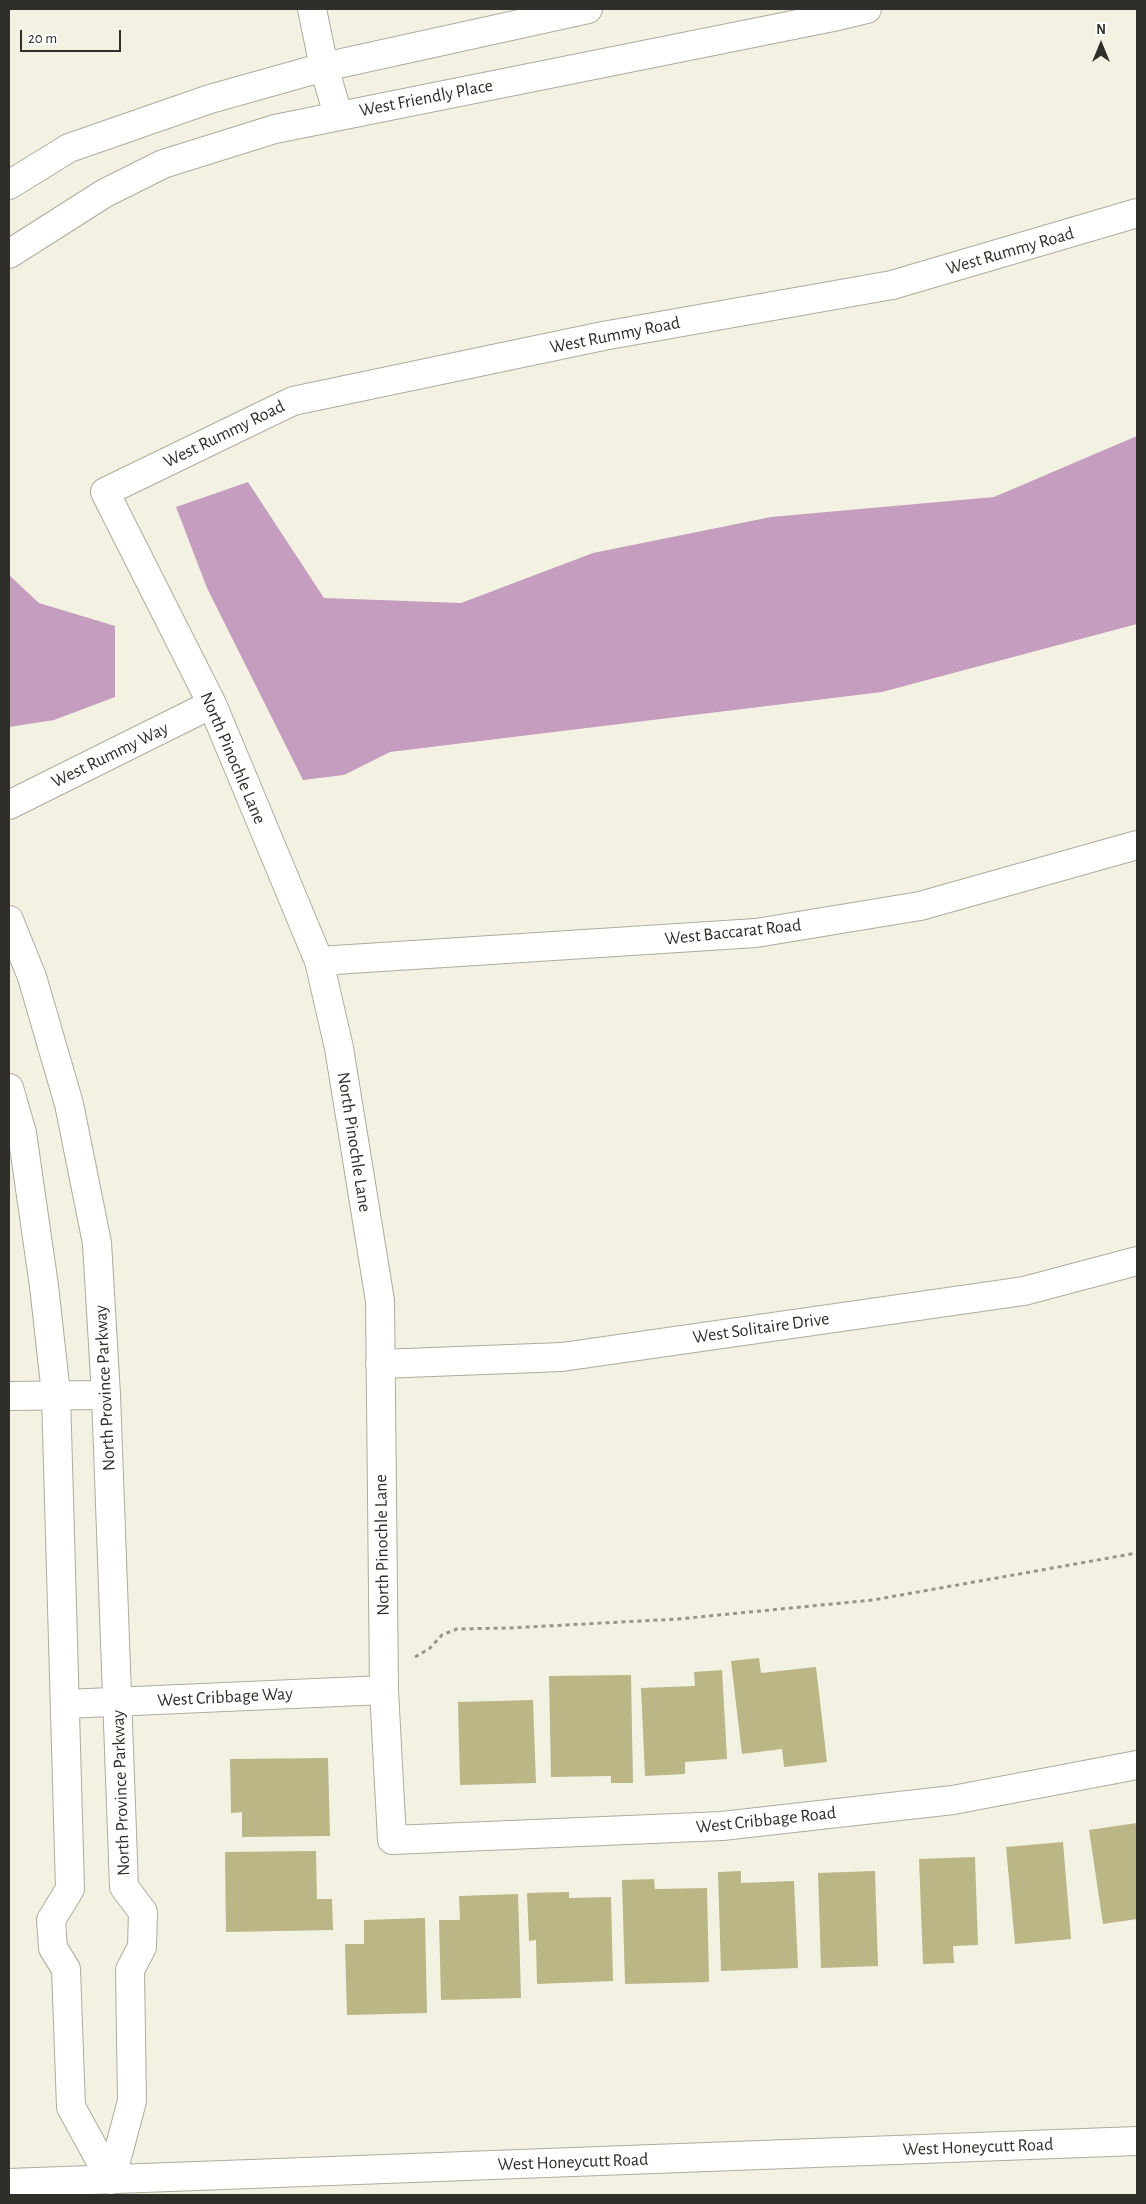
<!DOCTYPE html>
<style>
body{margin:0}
#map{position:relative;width:1146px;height:2204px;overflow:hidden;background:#f3f2e2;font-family:"Alegreya Sans",sans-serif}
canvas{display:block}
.frame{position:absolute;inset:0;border:10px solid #2f2e28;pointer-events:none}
.north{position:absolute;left:1076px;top:20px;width:50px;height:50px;-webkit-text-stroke:4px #fff;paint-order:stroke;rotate:0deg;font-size:14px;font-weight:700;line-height:20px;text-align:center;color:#2f2e28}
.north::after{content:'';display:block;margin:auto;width:18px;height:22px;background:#2f2e28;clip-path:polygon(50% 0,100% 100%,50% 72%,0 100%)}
.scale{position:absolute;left:20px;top:30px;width:101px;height:22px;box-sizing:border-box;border:2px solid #2f2e28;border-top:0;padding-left:6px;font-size:15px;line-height:18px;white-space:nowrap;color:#2f2e28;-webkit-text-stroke:4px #fff;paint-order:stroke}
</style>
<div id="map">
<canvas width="1146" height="2204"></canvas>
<div class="frame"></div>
<div class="north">N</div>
<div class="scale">20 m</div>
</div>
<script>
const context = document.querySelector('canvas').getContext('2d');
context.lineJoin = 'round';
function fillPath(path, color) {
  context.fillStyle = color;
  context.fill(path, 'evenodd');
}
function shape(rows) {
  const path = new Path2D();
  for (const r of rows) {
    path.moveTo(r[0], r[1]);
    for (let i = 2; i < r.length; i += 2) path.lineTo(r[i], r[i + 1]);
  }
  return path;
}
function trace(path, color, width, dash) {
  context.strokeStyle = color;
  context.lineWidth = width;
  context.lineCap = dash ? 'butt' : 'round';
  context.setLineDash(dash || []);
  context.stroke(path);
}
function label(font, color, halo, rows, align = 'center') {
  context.font = font + ' "Alegreya Sans",sans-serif';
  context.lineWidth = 4.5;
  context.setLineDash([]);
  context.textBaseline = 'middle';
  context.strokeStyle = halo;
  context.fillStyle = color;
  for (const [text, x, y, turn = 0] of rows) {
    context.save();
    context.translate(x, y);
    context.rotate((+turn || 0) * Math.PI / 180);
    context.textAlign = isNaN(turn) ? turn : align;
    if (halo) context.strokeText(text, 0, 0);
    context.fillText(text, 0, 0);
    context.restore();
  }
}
const water = shape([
 [1137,436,1137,624,882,692,390,752,344,775,303,780,207,588,176,507,248,482,324,598,461,603,593,553,771,517,994,497],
 [9,575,39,603,115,626,115,697,54,720,9,727]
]);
const building = shape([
 [759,1658,761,1673,816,1667,827,1762,784,1767,782,1749,742,1754,731,1661],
 [722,1670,727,1759,685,1762,685,1774,645,1776,641,1688,695,1686,694,1672],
 [631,1675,633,1783,611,1783,611,1776,551,1777,549,1676],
 [533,1700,536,1783,460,1785,458,1702],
 [328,1758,330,1836,242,1837,242,1812,231,1813,230,1759],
 [1137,1823,1137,1919,1103,1924,1089,1830],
 [1063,1842,1071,1939,1015,1944,1006,1847],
 [316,1851,317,1899,332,1899,333,1930,226,1932,225,1852],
 [975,1857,978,1945,953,1946,954,1963,923,1964,919,1859],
 [741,1871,741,1883,794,1881,798,1968,721,1971,718,1872],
 [875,1871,878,1966,821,1968,818,1873],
 [654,1879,655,1889,707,1888,709,1982,625,1984,622,1880],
 [569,1892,569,1898,611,1897,613,1981,537,1984,536,1940,529,1941,527,1893],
 [518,1894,521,1998,441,2000,439,1920,460,1920,459,1896],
 [425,1918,427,2013,347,2015,345,1944,364,1944,364,1920]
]);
const path = shape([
 [415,1657,429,1649,442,1635,457,1629,509,1628,678,1619,873,1600,1137,1553]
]);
const street = shape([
 [312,9,324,67,338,115],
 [1137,213,892,285,603,336,293,401,105,492,212,704,319,961,339,1048,380,1301,384,1690,392,1840,722,1826,953,1800,1137,1765],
 [9,805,212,704],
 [319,961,756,933,920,906,1137,845],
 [380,1364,562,1357,1024,1291,1137,1261],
 [9,1396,106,1395],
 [66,1704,384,1690]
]);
const secondary = shape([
 [9,185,69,148,210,99,324,67,588,9],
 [9,254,105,193,163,164,275,129,838,16,867,9],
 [9,920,32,977,69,1104,97,1243,106,1395,124,1887,143,1912,142,1947,130,1970,132,2101,111,2180],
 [9,1088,22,1133,44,1286,56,1394,70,1889,51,1920,53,1948,66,1969,71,2107,111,2180],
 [9,2183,1137,2141]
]);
const streetNames = [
 ["West Friendly Place",426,98,-11],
 ["West Rummy Road",1010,251,-16],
 ["West Rummy Road",615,335,-11],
 ["West Rummy Road",224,434,-26],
 ["West Rummy Way",110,755,-26],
 ["North Pinochle Lane",233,758,67],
 ["West Baccarat Road",733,932,-6],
 ["North Pinochle Lane",354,1142,81],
 ["West Solitaire Drive",761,1328,-8],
 ["North Province Parkway",105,1388,-93],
 ["North Pinochle Lane",382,1545,-91],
 ["West Cribbage Way",225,1697,-3],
 ["North Province Parkway",121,1793,-92],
 ["West Cribbage Road",766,1820,-6],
 ["West Honeycutt Road",978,2147,-2],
 ["West Honeycutt Road",573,2162,-2]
];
fillPath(water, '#c59dbf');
fillPath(building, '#bab685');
trace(street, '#adac9d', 30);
trace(secondary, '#adac9d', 30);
trace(path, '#969589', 3, [4, 4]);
trace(street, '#fff', 28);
trace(secondary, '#fff', 28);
label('18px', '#2f2e28', '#fff', streetNames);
</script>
